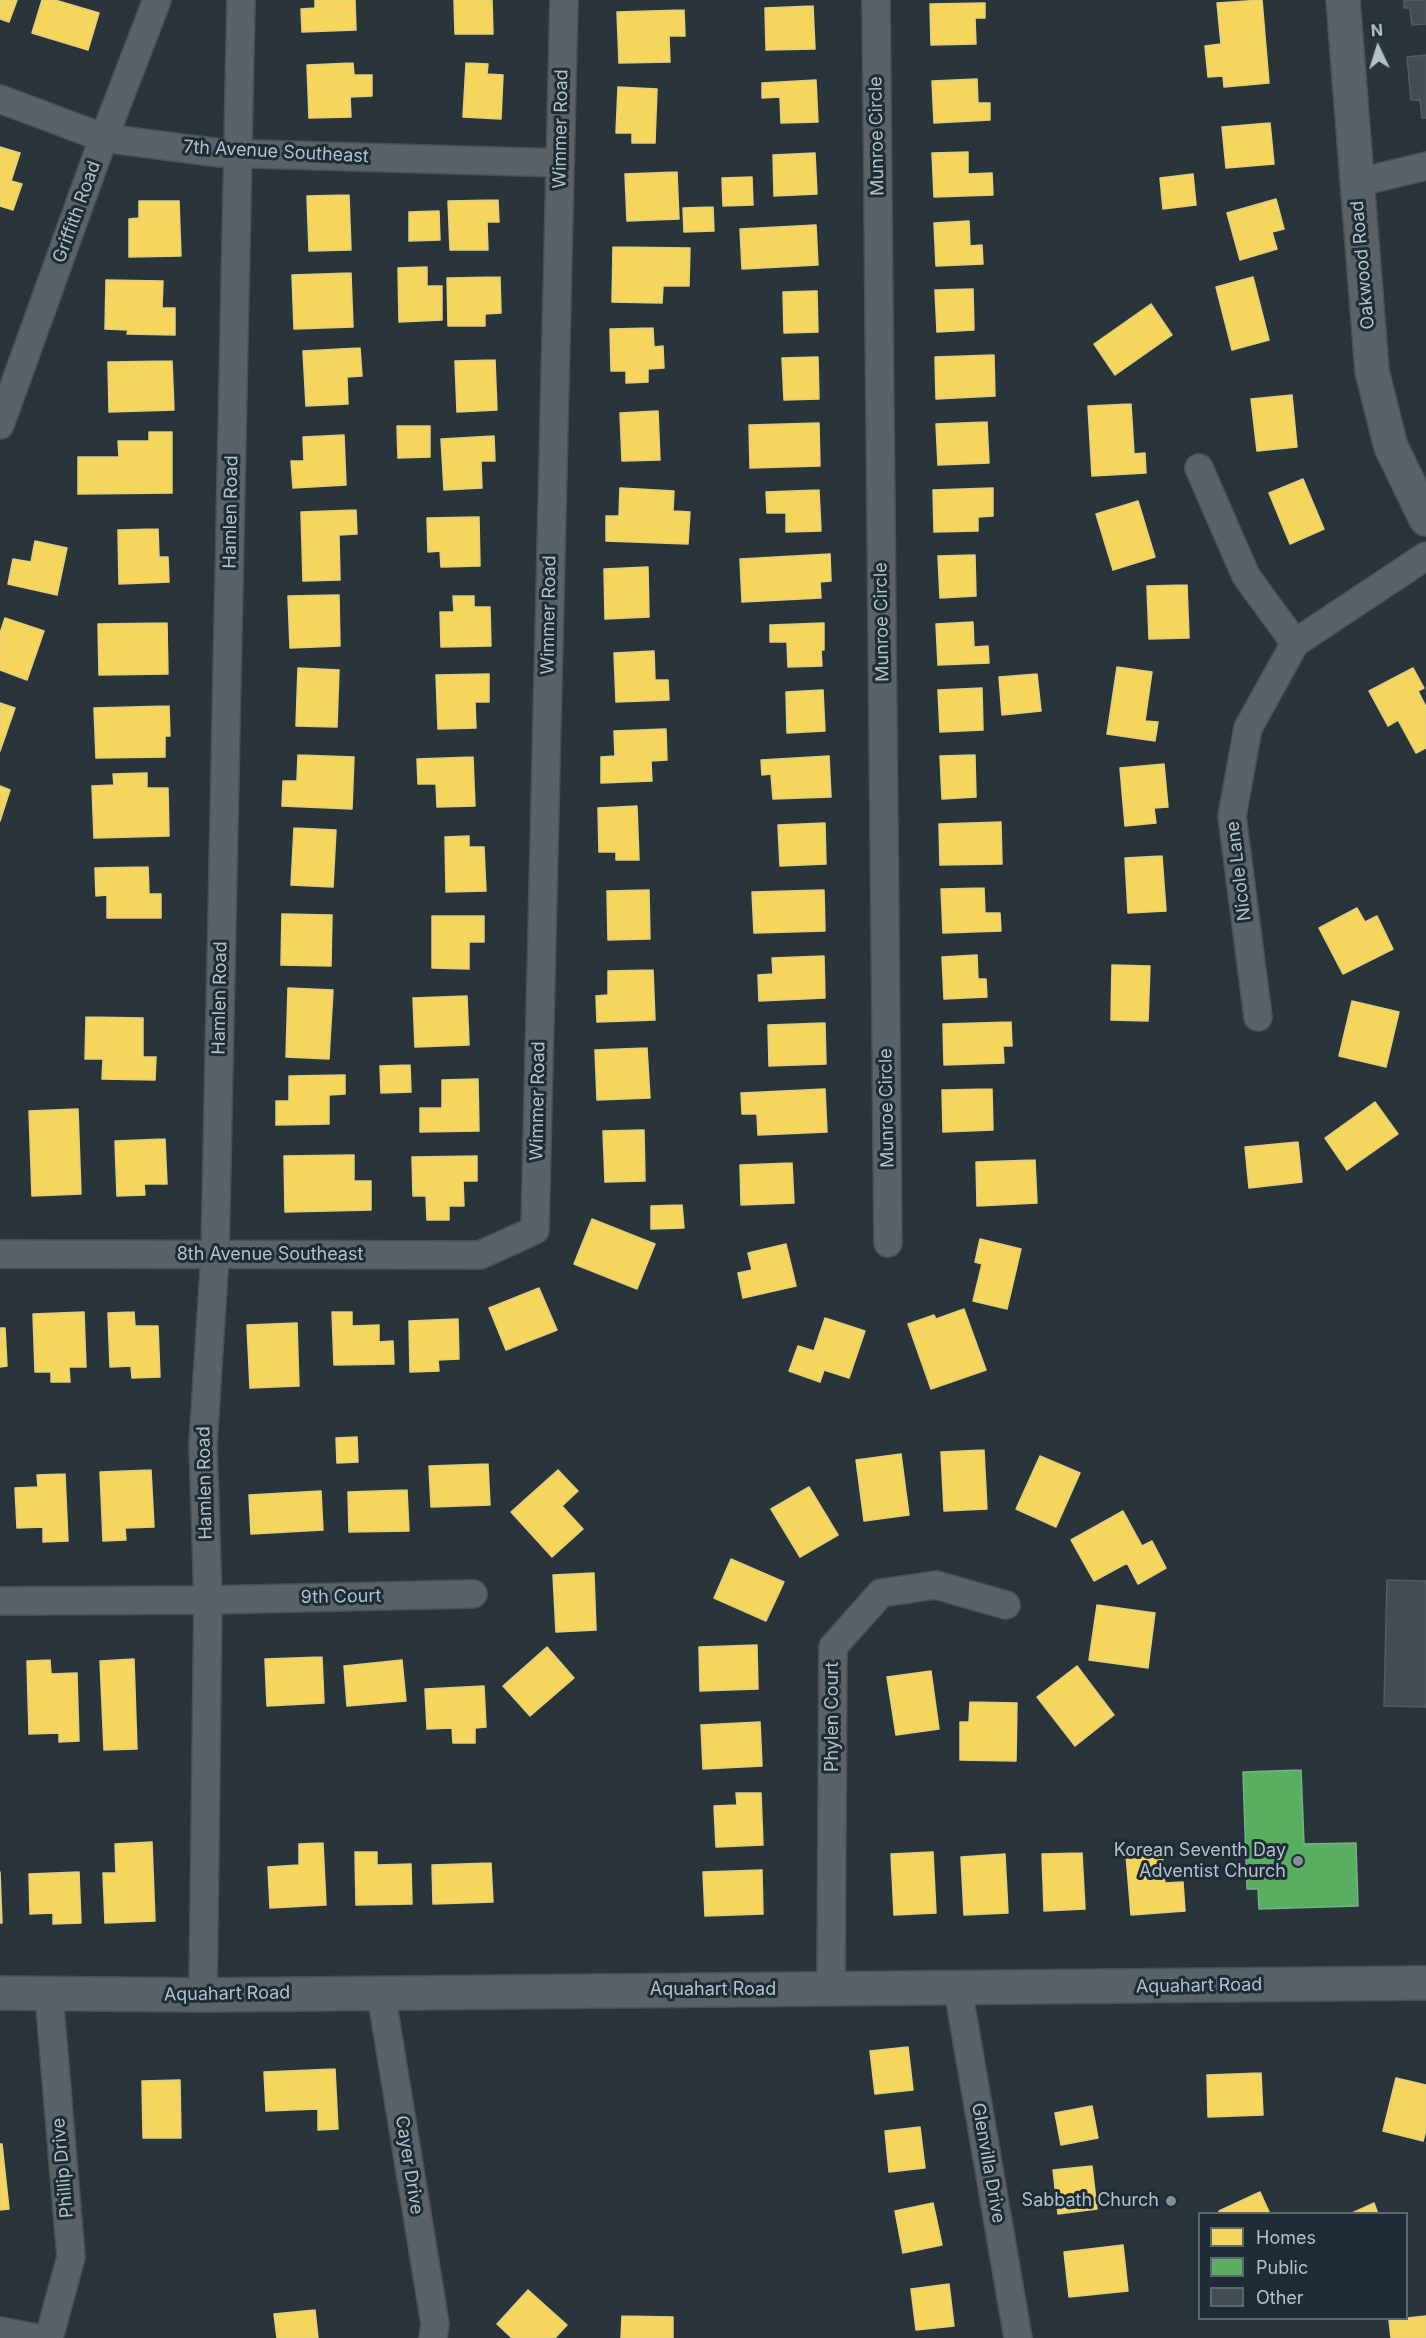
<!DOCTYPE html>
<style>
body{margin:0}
#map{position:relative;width:1426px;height:2338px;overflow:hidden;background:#2a343b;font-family:Inter,sans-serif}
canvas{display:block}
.legend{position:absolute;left:1198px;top:2212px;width:210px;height:108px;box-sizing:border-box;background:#1d2c35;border:2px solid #596871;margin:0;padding:8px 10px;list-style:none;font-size:18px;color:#b4c1cb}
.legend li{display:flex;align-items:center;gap:12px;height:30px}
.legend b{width:30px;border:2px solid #596871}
.north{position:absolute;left:1348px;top:18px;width:60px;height:60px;-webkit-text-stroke:4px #1d2c35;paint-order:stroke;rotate:356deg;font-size:16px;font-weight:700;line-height:24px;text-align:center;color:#b4c1cb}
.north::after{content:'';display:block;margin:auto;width:21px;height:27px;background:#b4c1cb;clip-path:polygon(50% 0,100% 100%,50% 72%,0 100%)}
</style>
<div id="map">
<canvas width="1426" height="2338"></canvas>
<ul class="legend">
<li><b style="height:16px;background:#f6d55c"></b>Homes</li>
<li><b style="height:16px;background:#5aae61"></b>Public</li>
<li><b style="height:16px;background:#434c52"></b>Other</li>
</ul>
<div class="north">N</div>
</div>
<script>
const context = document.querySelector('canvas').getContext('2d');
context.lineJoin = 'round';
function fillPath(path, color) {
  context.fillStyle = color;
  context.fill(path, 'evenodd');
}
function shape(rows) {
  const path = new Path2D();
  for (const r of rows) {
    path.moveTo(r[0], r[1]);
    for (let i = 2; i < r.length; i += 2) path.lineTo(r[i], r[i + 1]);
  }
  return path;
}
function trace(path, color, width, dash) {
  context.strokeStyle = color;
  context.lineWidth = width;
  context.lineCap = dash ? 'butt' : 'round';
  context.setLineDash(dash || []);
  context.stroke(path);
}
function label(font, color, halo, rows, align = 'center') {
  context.font = font + ' Inter,sans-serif';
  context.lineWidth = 6;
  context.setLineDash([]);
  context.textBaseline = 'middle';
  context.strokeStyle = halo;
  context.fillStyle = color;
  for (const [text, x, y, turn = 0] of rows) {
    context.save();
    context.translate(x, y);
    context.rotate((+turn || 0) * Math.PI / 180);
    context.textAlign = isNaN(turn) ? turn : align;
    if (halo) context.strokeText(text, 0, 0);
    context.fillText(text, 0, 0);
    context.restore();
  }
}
const homes = shape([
 [0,0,17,0,9,22,0,19,0,0],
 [42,0,55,0,99,13,88,50,32,33,42,0],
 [315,0,355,0,356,30,302,32,301,9,315,8,315,0],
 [454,0,492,0,493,34,455,34,454,0],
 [1262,0,1269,83,1224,87,1223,76,1208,77,1205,46,1221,44,1217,3,1262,0],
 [985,3,985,18,975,18,976,44,931,45,930,4,985,3],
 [813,6,815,49,766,50,765,8,813,6],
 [684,10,685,36,669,36,670,62,619,63,617,12,684,10],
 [353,63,354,75,372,75,372,96,350,97,351,117,309,118,307,65,353,63],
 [466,63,488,64,487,74,503,75,501,119,463,117,466,63],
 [977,79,978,103,990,103,990,120,934,123,932,81,977,79],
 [816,80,818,122,781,123,780,97,762,98,762,83,816,80],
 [618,87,657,89,655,143,632,143,632,133,616,133,618,87],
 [1270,123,1274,164,1226,168,1222,127,1270,123],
 [0,147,20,153,11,181,22,184,13,210,0,206,0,147],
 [968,152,968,174,992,173,993,195,934,197,932,153,968,152],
 [815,153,817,194,774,196,773,155,815,153],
 [677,172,679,219,627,221,625,174,677,172],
 [1193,174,1196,205,1163,209,1160,178,1193,174],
 [752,177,753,205,723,206,722,178,752,177],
 [349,195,351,250,309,251,307,196,349,195],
 [1276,199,1284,229,1272,232,1277,249,1240,260,1227,213,1276,199],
 [498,200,499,222,487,222,488,250,450,250,448,201,498,200],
 [139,201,179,201,181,256,129,257,129,219,139,218,139,201],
 [713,207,714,231,684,232,683,208,713,207],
 [439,211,440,240,409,241,409,212,439,211],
 [969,221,970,246,982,245,983,264,936,266,934,223,969,221],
 [816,225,818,265,742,269,740,229,816,225],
 [613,247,690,248,689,286,663,286,662,303,612,302,613,247],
 [427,267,427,286,442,286,442,320,399,322,398,268,427,267],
 [351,273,353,327,294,329,292,275,351,273],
 [500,277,501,313,485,314,485,326,448,326,447,278,500,277],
 [1253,277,1269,340,1232,350,1216,287,1253,277],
 [106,280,163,281,162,308,175,308,175,335,127,334,128,330,105,329,106,280],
 [973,289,974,330,937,332,935,290,973,289],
 [817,291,818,332,784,333,783,292,817,291],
 [1151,304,1172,335,1115,375,1094,344,1151,304],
 [653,328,654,347,663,346,664,368,648,369,648,382,626,383,626,371,611,371,610,329,653,328],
 [360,348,362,376,347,377,348,404,306,406,303,351,360,348],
 [994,355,995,396,936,399,935,357,994,355],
 [818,357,819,399,784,400,782,358,818,357],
 [495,360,497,410,457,412,455,361,495,360],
 [172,361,174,410,109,412,108,362,172,361],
 [1292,395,1297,447,1257,451,1251,399,1292,395],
 [1131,404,1134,454,1145,453,1146,473,1092,476,1088,406,1131,404],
 [658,411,660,460,622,461,620,413,658,411],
 [987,422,989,463,938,465,936,424,987,422],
 [819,423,820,466,750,468,749,425,819,423],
 [397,426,430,426,430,457,398,458,397,426],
 [149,432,172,432,172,493,78,494,78,457,119,457,118,441,149,441,149,432],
 [344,435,346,485,293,488,291,461,304,461,303,437,344,435],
 [494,436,495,461,481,461,482,488,444,490,441,439,494,436],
 [1303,479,1324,529,1290,544,1269,493,1303,479],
 [620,488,674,491,673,511,690,512,688,544,606,541,606,516,619,516,620,488],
 [993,488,993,516,978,517,978,531,934,532,933,490,993,488],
 [819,490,821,531,786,532,786,513,767,513,766,492,819,490],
 [1138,501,1155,557,1113,570,1096,514,1138,501],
 [356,510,357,534,339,535,340,580,303,581,301,512,356,510],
 [479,517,480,566,441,567,440,551,428,552,427,518,479,517],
 [158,529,159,557,168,557,169,582,119,584,118,530,158,529],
 [35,541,67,548,57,595,8,584,13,559,31,562,35,541],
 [830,554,831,581,820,582,821,598,742,602,740,559,830,554],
 [975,555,976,596,940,598,938,556,975,555],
 [648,567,649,617,605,619,604,569,648,567],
 [1187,585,1189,638,1149,639,1147,586,1187,585],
 [339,595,340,646,290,648,288,596,339,595],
 [453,596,474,596,474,607,490,607,491,646,441,647,440,612,454,612,453,596],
 [5,618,44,631,27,680,0,670,0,633,5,618],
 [973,622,974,647,988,646,989,663,938,665,936,624,973,622],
 [167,623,168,674,99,675,98,624,167,623],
 [824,623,824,650,821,650,822,666,788,667,787,642,770,642,770,625,824,623],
 [654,651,655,680,668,680,669,700,616,702,614,653,654,651],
 [1117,667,1152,672,1145,721,1158,722,1155,741,1107,734,1117,667],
 [298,668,339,670,337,727,296,726,298,668],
 [1413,668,1424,688,1418,691,1426,707,1426,748,1416,753,1398,720,1388,726,1369,691,1413,668],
 [489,674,489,702,475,702,476,728,438,729,436,675,489,674],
 [1037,674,1041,711,1002,715,999,677,1037,674],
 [982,688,983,730,940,732,938,690,982,688],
 [823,690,825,731,787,733,786,692,823,690],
 [0,703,15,708,0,751,0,703],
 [169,706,170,736,165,736,165,757,96,758,94,708,169,706],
 [666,729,667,760,651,761,652,781,601,783,601,757,615,756,614,731,666,729],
 [298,755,354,757,352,809,282,806,283,781,297,781,298,755],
 [975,755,976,797,942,799,940,756,975,755],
 [829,756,831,797,773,799,771,774,762,775,761,760,829,756],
 [473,757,475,806,437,807,436,784,418,784,417,759,473,757],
 [1164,764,1168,807,1154,808,1156,823,1125,826,1120,768,1164,764],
 [147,773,147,788,168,788,169,836,94,838,92,786,114,785,113,774,147,773],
 [0,786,10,790,0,821,0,786],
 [637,806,639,860,616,860,616,852,599,852,598,808,637,806],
 [1001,822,1002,864,940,865,939,824,1001,822],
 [825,823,826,864,780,866,778,825,825,823],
 [294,828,336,830,333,887,291,885,294,828],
 [469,836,469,847,484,847,486,891,446,892,445,837,469,836],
 [1162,856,1166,911,1128,913,1125,858,1162,856],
 [148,867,149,894,161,894,161,918,107,918,107,895,96,896,95,868,148,867],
 [984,888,985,913,1000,913,1001,931,943,933,941,889,984,888],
 [649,890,650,939,608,940,607,891,649,890],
 [824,890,825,931,754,933,752,892,824,890],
 [1357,908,1365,922,1377,916,1393,949,1343,974,1319,928,1357,908],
 [282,914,332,915,331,966,281,965,282,914],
 [432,916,484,916,484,942,469,942,469,969,432,968,432,916],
 [977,955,978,979,986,979,987,997,944,999,942,957,977,955],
 [824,956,825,998,759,1001,758,975,773,974,772,958,824,956],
 [1112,965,1150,966,1148,1021,1111,1020,1112,965],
 [653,970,655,1020,597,1022,596,996,608,995,608,971,653,970],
 [288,988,333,990,329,1059,286,1057,288,988],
 [467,996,469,1045,415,1047,413,998,467,996],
 [1352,1001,1399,1012,1386,1067,1339,1056,1352,1001],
 [86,1017,143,1018,143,1057,156,1057,155,1080,102,1079,103,1059,85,1059,86,1017],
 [1011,1022,1012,1046,1003,1046,1004,1063,944,1065,943,1024,1011,1022],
 [825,1023,826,1064,769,1066,768,1025,825,1023],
 [647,1048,650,1098,597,1100,595,1050,647,1048],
 [410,1065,411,1092,381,1093,380,1066,410,1065],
 [345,1075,345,1094,329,1095,329,1124,276,1125,276,1101,289,1101,289,1076,345,1075],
 [478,1079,479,1131,420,1132,420,1108,442,1108,442,1080,478,1079],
 [825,1089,827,1132,758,1135,757,1114,742,1114,741,1093,825,1089],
 [992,1089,993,1130,943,1132,942,1090,992,1089],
 [1375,1102,1398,1134,1347,1170,1325,1138,1375,1102],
 [78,1109,81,1194,32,1196,29,1111,78,1109],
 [644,1130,645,1181,605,1182,603,1131,644,1130],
 [165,1139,167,1184,144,1184,145,1195,117,1196,115,1141,165,1139],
 [1298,1142,1302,1182,1249,1188,1245,1147,1298,1142],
 [354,1155,354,1181,371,1181,371,1210,285,1212,284,1156,354,1155],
 [477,1156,477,1181,463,1181,464,1206,449,1206,449,1220,427,1220,426,1196,413,1196,412,1157,477,1156],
 [1035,1160,1037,1203,977,1206,976,1162,1035,1160],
 [792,1163,794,1203,741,1205,740,1165,792,1163],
 [682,1205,684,1228,651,1229,651,1206,682,1205],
 [592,1219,655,1244,637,1289,574,1264,592,1219],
 [980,1239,1021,1249,1007,1309,973,1301,982,1264,975,1262,980,1239],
 [786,1244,796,1286,743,1298,738,1273,752,1270,748,1253,786,1244],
 [539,1288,557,1330,506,1350,489,1308,539,1288],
 [964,1309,986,1370,931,1389,908,1324,934,1315,936,1319,964,1309],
 [84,1312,86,1367,69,1367,70,1382,51,1382,51,1372,35,1372,33,1314,84,1312],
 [134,1312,135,1326,158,1326,160,1377,132,1378,131,1366,110,1367,108,1313,134,1312],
 [332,1312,352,1312,352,1326,379,1325,379,1342,393,1341,394,1364,334,1365,332,1312],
 [825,1318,865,1331,849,1378,824,1370,820,1382,789,1371,798,1346,814,1351,825,1318],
 [458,1319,459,1359,438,1360,439,1371,410,1372,409,1321,458,1319],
 [297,1323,299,1386,250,1388,247,1325,297,1323],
 [0,1328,5,1328,7,1366,0,1367,0,1328],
 [357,1437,358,1462,337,1463,336,1438,357,1437],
 [984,1450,987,1509,944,1511,941,1452,984,1450],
 [901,1454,909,1515,864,1521,856,1460,901,1454],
 [1040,1456,1080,1473,1056,1527,1016,1509,1040,1456],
 [488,1464,490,1505,431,1507,429,1466,488,1464],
 [151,1470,154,1527,125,1528,126,1540,103,1541,100,1472,151,1470],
 [558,1470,578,1491,562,1506,583,1529,552,1557,511,1512,558,1470],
 [65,1474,68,1541,43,1542,43,1527,17,1528,15,1488,38,1487,37,1475,65,1474],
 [809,1487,838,1535,800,1557,771,1509,809,1487],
 [407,1490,409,1531,349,1532,348,1492,407,1490],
 [321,1491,323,1530,251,1534,249,1495,321,1491],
 [1123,1511,1142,1546,1152,1541,1166,1568,1138,1584,1127,1563,1094,1581,1071,1540,1123,1511],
 [731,1559,784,1582,766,1621,714,1598,731,1559],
 [594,1573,596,1630,556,1632,553,1575,594,1573],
 [1097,1605,1155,1613,1148,1668,1089,1660,1097,1605],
 [757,1645,758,1689,700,1691,699,1647,757,1645],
 [547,1647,574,1678,530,1716,503,1686,547,1647],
 [322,1657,324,1703,267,1706,265,1659,322,1657],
 [134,1659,137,1749,104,1750,100,1661,134,1659],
 [50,1660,51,1674,77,1673,79,1741,59,1742,59,1733,29,1734,27,1661,50,1660],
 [402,1660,406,1701,347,1706,344,1666,402,1660],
 [1077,1666,1114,1715,1075,1746,1037,1697,1077,1666],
 [931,1671,939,1729,896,1735,887,1677,931,1671],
 [484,1686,486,1727,475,1728,475,1743,453,1743,452,1728,427,1729,425,1689,484,1686],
 [970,1702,1017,1703,1016,1761,960,1760,960,1722,969,1722,970,1702],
 [760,1722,762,1766,703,1769,701,1725,760,1722],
 [736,1793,761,1793,763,1845,716,1847,714,1806,737,1805,736,1793],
 [152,1842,155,1921,105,1923,103,1873,116,1873,115,1844,152,1842],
 [323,1843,326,1905,270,1908,268,1867,299,1865,299,1844,323,1843],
 [355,1852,377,1852,377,1865,411,1864,412,1904,356,1905,355,1852],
 [933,1852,936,1913,894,1915,891,1854,933,1852],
 [1162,1852,1165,1883,1183,1882,1185,1911,1131,1915,1126,1855,1162,1852],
 [1082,1853,1085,1909,1044,1911,1042,1854,1082,1853],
 [1005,1854,1008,1913,964,1915,961,1857,1005,1854],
 [491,1863,493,1902,433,1904,432,1865,491,1863],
 [762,1870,763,1914,705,1916,703,1872,762,1870],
 [0,1872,2,1923,0,1923,0,1872],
 [79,1872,81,1923,53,1924,53,1913,30,1914,29,1874,79,1872],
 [908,2047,913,2090,875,2094,870,2051,908,2047],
 [335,2069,338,2129,318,2130,318,2109,266,2111,264,2072,335,2069],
 [1261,2073,1263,2115,1208,2117,1207,2075,1261,2073],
 [1396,2078,1426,2085,1426,2130,1423,2141,1383,2131,1396,2078],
 [180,2080,181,2138,143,2138,142,2081,180,2080],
 [1092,2106,1098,2138,1061,2145,1055,2113,1092,2106],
 [920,2127,925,2168,889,2172,885,2131,920,2127],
 [0,2144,2,2144,9,2209,0,2210,0,2144],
 [1092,2166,1097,2209,1058,2214,1053,2170,1092,2166],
 [1260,2192,1270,2214,1220,2214,1219,2211,1260,2192],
 [933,2203,942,2245,903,2253,895,2211,933,2203],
 [1374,2203,1378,2214,1350,2214,1374,2203],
 [1123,2245,1128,2291,1069,2297,1064,2252,1123,2245],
 [949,2284,954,2326,916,2330,911,2289,949,2284],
 [528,2290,567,2325,555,2338,512,2338,497,2324,528,2290],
 [315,2310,318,2338,277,2338,274,2314,315,2310],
 [622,2316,673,2317,673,2338,621,2338,622,2316],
 [1426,2316,1426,2338,1391,2338,1389,2320,1426,2316]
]);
const public = shape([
 [1301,1770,1304,1844,1356,1843,1358,1906,1259,1909,1258,1889,1247,1889,1243,1772,1301,1770]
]);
const building = shape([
 [1404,0,1426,0,1426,24,1412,25,1410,8,1404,8,1404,0],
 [1426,55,1426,118,1422,118,1420,100,1411,100,1407,57,1426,55],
 [1387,1580,1426,1581,1426,1707,1384,1706,1387,1580]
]);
const minor = shape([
 [876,0,888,1243],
 [0,99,104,138,220,153,560,163],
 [1356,183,1426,166],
 [0,425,97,156,157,0],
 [1199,468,1246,576,1295,643],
 [1258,1017,1232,816,1248,728,1295,643,1426,556],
 [0,1254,480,1255,535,1230,564,0],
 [0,1601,208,1600,473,1594],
 [831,1989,833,1647,881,1593,936,1585,1006,1605],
 [958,1989,1018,2338],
 [381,1993,435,2324,433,2338],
 [203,1995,208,1600,203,1444,215,1255,241,0],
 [0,2331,37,2338],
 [49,2338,71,2257,49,1995]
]);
const tertiary = shape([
 [1343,0,1372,371,1391,447,1426,519],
 [0,1993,203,1995,1426,1983]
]);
const markers = [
 [1298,1861,6,"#849099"],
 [1171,2201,6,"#849099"]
];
const streetNames = [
 ["Wimmer Road",561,129,-89],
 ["Munroe Circle",877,136,-91],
 ["7th Avenue Southeast",276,152,3],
 ["Griffith Road",77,212,-70],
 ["Oakwood Road",1363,265,-95],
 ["Hamlen Road",231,512,-89],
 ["Wimmer Road",549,615,-89],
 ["Munroe Circle",882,622,-91],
 ["Nicole Lane",1239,871,-97],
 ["Hamlen Road",220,998,-89],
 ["Wimmer Road",538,1101,-89],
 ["Munroe Circle",887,1108,-91],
 ["8th Avenue Southeast",270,1255],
 ["Hamlen Road",205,1483,-91],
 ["9th Court",341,1597,-1],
 ["Phylen Court",833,1717,-90],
 ["Aquahart Road",1199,1986,-1],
 ["Aquahart Road",713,1990],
 ["Aquahart Road",227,1994,-1],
 ["Glenvilla Drive",988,2163,80],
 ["Cayer Drive",409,2165,81],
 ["Phillip Drive",63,2168,-95]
];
const poiNames = [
 ["Korean Seventh Day",1286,1851],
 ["Adventist Church",1286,1872],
 ["Sabbath Church",1159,2201]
];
fillPath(homes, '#f6d55c');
trace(homes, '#e2cf7d', 1.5);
fillPath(public, '#5aae61');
trace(public, '#75b481', 1.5);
fillPath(building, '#434c52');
trace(building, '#525c61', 1.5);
trace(minor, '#495055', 30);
trace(tertiary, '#495055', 36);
trace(minor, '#5b6267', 27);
trace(tertiary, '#5b6267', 33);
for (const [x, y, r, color] of markers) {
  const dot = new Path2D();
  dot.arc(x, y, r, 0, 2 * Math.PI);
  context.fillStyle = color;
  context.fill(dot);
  trace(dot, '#1d2c35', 2);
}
label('18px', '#b4c1cb', '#1d2c35', streetNames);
label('18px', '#b4c1cb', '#1d2c35', poiNames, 'right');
</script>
